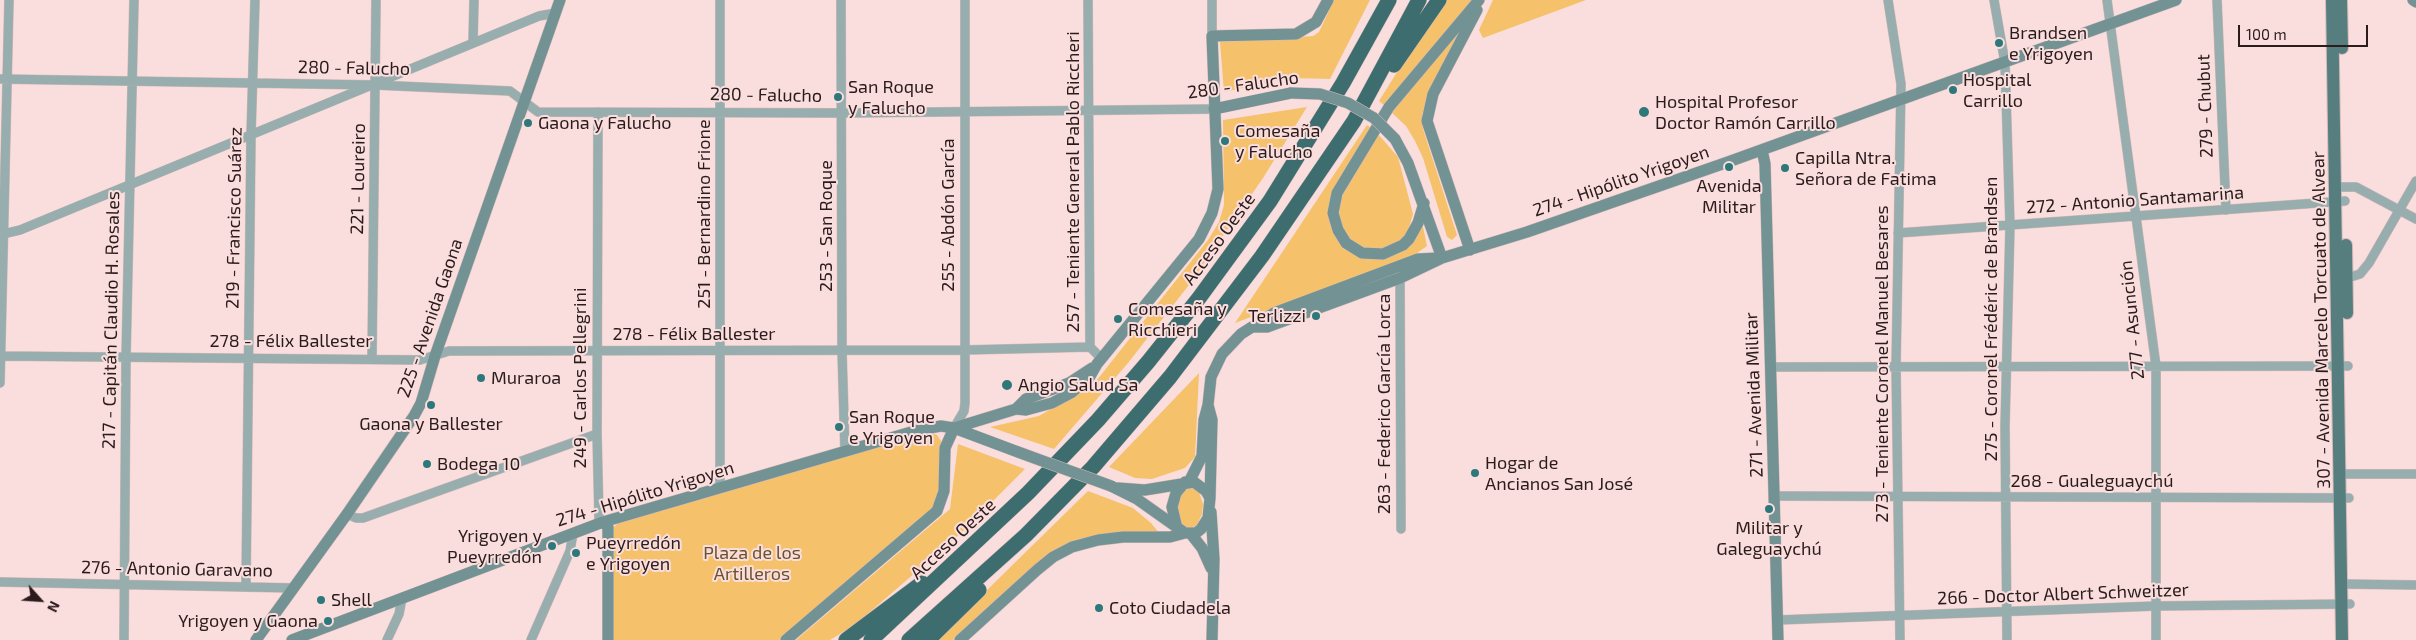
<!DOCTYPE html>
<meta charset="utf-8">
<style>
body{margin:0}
#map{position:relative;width:2416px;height:640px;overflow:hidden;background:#fadede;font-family:"Exo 2",sans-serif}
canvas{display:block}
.north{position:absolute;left:15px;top:575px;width:50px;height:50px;-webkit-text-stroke:4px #fadede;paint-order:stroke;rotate:116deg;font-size:14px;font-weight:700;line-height:20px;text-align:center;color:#2b1b1b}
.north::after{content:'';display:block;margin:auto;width:18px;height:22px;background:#2b1b1b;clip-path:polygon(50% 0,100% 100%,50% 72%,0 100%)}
.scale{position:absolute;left:2238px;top:25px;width:130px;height:22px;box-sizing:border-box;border:2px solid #2b1b1b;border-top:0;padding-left:6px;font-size:15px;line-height:18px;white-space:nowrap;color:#2b1b1b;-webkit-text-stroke:4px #fadede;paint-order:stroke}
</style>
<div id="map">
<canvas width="2416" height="640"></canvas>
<div class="north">N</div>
<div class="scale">100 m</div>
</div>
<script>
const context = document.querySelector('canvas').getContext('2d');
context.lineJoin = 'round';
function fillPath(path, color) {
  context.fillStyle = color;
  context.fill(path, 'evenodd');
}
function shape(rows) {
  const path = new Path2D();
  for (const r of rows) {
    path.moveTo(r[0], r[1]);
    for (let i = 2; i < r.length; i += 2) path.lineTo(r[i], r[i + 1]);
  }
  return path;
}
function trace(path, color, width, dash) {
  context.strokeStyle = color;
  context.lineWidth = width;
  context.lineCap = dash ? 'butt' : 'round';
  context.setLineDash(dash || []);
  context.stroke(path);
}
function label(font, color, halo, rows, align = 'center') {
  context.font = font + ' "Exo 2",sans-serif';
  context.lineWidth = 4;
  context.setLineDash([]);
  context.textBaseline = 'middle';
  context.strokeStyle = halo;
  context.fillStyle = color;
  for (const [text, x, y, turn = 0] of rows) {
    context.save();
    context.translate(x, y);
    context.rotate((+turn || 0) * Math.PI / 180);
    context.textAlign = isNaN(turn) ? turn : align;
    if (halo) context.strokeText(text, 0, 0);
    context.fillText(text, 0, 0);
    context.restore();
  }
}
const green = shape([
 [1334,0,1370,0,1330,79,1289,78,1224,92,1220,42,1313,36,1319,32],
 [1442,0,1472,0,1385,106,1379,101],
 [1493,0,1586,0,1483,38,1479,30],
 [1458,33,1460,34,1431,88,1422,115,1423,129,1457,235,1452,240,1447,237,1423,158,1415,141,1406,126,1391,112],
 [1307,107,1263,178,1189,285,1128,363,1054,449,990,427,1039,416,1093,385,1208,240,1219,222,1224,205,1223,120],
 [1367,125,1373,129,1331,200,1330,222,1364,257,1386,259,1410,246,1422,222,1427,246,1413,256,1235,323],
 [1378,134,1398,157,1413,214,1409,228,1402,240,1389,249,1367,250,1359,247,1344,234,1338,214,1339,201],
 [1199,373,1195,457,1185,468,1152,479,1135,478,1109,467],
 [929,432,937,435,941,441,939,496,933,508,779,640,613,640,613,528,619,522],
 [958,444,1025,469,961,533,856,624,830,640,796,640,950,509],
 [1190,486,1199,492,1203,504,1202,514,1197,525,1191,528,1179,525,1177,497,1184,488],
 [1088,491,1133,508,1151,523,1160,534,1084,540,1012,586,953,640,936,640]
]);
const street = shape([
 [720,0,720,488],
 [841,0,842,351,845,452],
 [1088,0,1090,347,1102,359],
 [1888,0,1901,84,1896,367,1900,640],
 [1994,0,2005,63,2010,226,2005,426,2007,640],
 [2107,0,2156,366,2156,640],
 [2217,0,2226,210],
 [1212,36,1212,0],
 [473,43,474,0],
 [0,79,375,85,510,91,538,112,843,113,1214,109],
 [598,112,597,434,599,518,603,522],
 [2337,187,2356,187,2416,219],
 [1898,233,2345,201],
 [3,234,20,230,539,16,556,13],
 [1400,278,1401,529],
 [2341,280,2360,274,2369,263,2416,181],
 [0,356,420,360,449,351,965,350,1090,347],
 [372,358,376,0],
 [1770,367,2348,366],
 [0,383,9,0],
 [954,428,964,411,965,403,965,0],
 [2341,474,2416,474],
 [1775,496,2349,498],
 [347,514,356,518,363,518,597,434],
 [0,582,294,588],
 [2342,584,2416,585],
 [246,585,251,135,255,0],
 [1778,620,2156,606,2350,604],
 [124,640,126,357,134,0],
 [387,640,399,614,402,598],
 [531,640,570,551,573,533]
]);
const secondary = shape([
 [2413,0,2416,2],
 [1214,109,1291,93],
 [1395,139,1408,163,1442,258],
 [1762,150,1765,164,1778,640],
 [1424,203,1418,223,1409,239,1403,245,1383,254,1362,253,1346,243,1338,230,1333,213,1337,193,1389,107,1479,0],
 [1470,250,1427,121,1433,94,1477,10],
 [1252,327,1267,327,1400,278,1442,258,1527,232,1728,162,2176,0],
 [1208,405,1212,420,1210,498],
 [1016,409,1026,399,1069,383,1092,368],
 [954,428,1018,452],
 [1189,482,1202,456,1204,420,1208,405,1211,377,1222,354,1241,334,1274,313,1418,259,1438,258],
 [1111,486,1137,499,1185,533,1196,533,1201,529,1208,518,1210,498,1206,491,1194,482,1145,490,1118,488],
 [1211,512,1214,559,1212,640],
 [603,522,608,527,608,640],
 [1177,528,1172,507,1176,493,1185,482],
 [1191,534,1202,548,1211,568],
 [256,640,347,514,414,416,421,403,435,356,560,0],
 [292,640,603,522,918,430,941,426,954,428,1016,409,1026,410,1052,403,1071,393,1089,378,1097,364,1199,239,1212,213,1218,189,1212,36,1296,34,1316,22,1328,0],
 [786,640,937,511,944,491,945,448,954,428],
 [960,640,1037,570,1053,557,1072,547,1098,540,1123,537,1170,537,1185,533]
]);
const primary = shape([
 [2332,0,2342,640],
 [2341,0,2342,48],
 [2346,245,2347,313]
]);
const highway = shape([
 [1394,65,1439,0],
 [846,640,922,583],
 [871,640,1028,493,1098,420,1148,362,1199,298,1270,201,1343,83,1389,0],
 [909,640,1026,535,1093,467,1170,377,1262,256,1354,121,1419,0],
 [928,640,979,590]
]);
const secondaryBridge = shape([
 [1291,93,1320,94,1348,103,1374,118,1395,139],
 [1018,452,1111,486]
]);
const markers = [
 [1999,43,5,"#2e787b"],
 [1953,90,5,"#2e787b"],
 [838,97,5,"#2e787b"],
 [1644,112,6,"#2e787b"],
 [528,123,5,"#2e787b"],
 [1225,141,5,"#2e787b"],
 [1729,167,5,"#2e787b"],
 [1785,168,5,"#2e787b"],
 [1316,316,5,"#2e787b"],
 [1118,319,5,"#2e787b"],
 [481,378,5,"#2e787b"],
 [1007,385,6,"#2e787b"],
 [431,405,5,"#2e787b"],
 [839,427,5,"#2e787b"],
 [427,464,5,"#2e787b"],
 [1475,473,5,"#2e787b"],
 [1769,509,5,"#2e787b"],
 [552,546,5,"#2e787b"],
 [576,553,5,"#2e787b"],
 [321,600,5,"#2e787b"],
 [1099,608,5,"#2e787b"],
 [328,621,5,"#2e787b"]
];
const poiNames = [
 ["Brandsen",2009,33],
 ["e Yrigoyen",2009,54],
 ["Hospital",1963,80],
 ["Carrillo",1963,101],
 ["San Roque",848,87],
 ["y Falucho",848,108],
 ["Hospital Profesor",1655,102],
 ["Doctor Ramón Carrillo",1655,123],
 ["Gaona y Falucho",538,123],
 ["Comesaña",1235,131],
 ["y Falucho",1235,152],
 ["Capilla Ntra.",1795,158],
 ["Señora de Fatima",1795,179],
 ["Avenida",1729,186,"center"],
 ["Militar",1729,207,"center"],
 ["Comesaña y",1128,309],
 ["Ricchieri",1128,330],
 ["Terlizzi",1306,316,"right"],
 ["Muraroa",491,378],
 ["Angio Salud Sa",1018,385],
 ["San Roque",849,417],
 ["e Yrigoyen",849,438],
 ["Gaona y Ballester",431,424,"center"],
 ["Hogar de",1485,463],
 ["Ancianos San José",1485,484],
 ["Bodega 10",437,464],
 ["Militar y",1769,528,"center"],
 ["Galeguaychú",1769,549,"center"],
 ["Yrigoyen y",542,536,"right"],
 ["Pueyrredón",542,557,"right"],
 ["Pueyrredón",586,543],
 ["e Yrigoyen",586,564],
 ["Shell",331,600],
 ["Coto Ciudadela",1109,608],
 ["Yrigoyen y Gaona",318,621,"right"]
];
const streetNames = [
 ["280 - Falucho",354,68,1],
 ["280 - Falucho",1243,85,-8],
 ["280 - Falucho",766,95,1],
 ["279 - Chubut",2205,106,-92],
 ["221 - Loureiro",358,179,-89],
 ["274 - Hipólito Yrigoyen",1621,181,-19],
 ["257 - Teniente General Pablo Riccheri",1073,182,-90],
 ["272 - Antonio Santamarina",2135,200,-4],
 ["251 - Bernardino Frione",704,214,-90],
 ["255 - Abdón García",948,215,-90],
 ["219 - Francisco Suárez",234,218,-89],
 ["253 - San Roque",826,226,-90],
 ["Acceso Oeste",1219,239,-54],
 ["225 - Avenida Gaona",430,318,-71],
 ["275 - Coronel Frédéric de Brandsen",1991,319,-90],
 ["217 - Capitán Claudio H. Rosales",111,320,-89],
 ["277 - Asunción",2132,320,-96],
 ["307 - Avenida Marcelo Torcuato de Alvear",2321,320,-91],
 ["278 - Félix Ballester",694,334],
 ["278 - Félix Ballester",291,341],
 ["273 - Teniente Coronel Manuel Besares",1882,364,-90],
 ["249 - Carlos Pellegrini",580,378,-90],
 ["271 - Avenida Militar",1754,395,-92],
 ["263 - Federico García Lorca",1384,404,-90],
 ["268 - Gualeguaychú",2092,481],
 ["274 - Hipólito Yrigoyen",645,494,-17],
 ["Acceso Oeste",953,539,-43],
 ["276 - Antonio Garavano",177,569,1],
 ["266 - Doctor Albert Schweitzer",2063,594,-2]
];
const parkNames = [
 ["Plaza de los",752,553],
 ["Artilleros",752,574]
];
fillPath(green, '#f5c16b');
trace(street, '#d5bbbb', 10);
trace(secondary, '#d5bbbb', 12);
trace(primary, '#d5bbbb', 14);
trace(highway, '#d5bbbb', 16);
trace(street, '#98aeae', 9);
trace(secondary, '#729293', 11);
trace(primary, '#567e7f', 12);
trace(highway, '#3d6d6e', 15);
trace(secondaryBridge, '#d5bbbb', 12, []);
trace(secondaryBridge, '#729293', 11);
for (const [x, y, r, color] of markers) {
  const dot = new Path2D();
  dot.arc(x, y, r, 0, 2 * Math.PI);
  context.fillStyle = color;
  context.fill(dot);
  trace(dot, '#fadede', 2);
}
label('18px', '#2b1b1b', '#fadede', poiNames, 'left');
label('18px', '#2b1b1b', '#fadede', streetNames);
label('18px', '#6a522b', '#fadede', parkNames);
</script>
